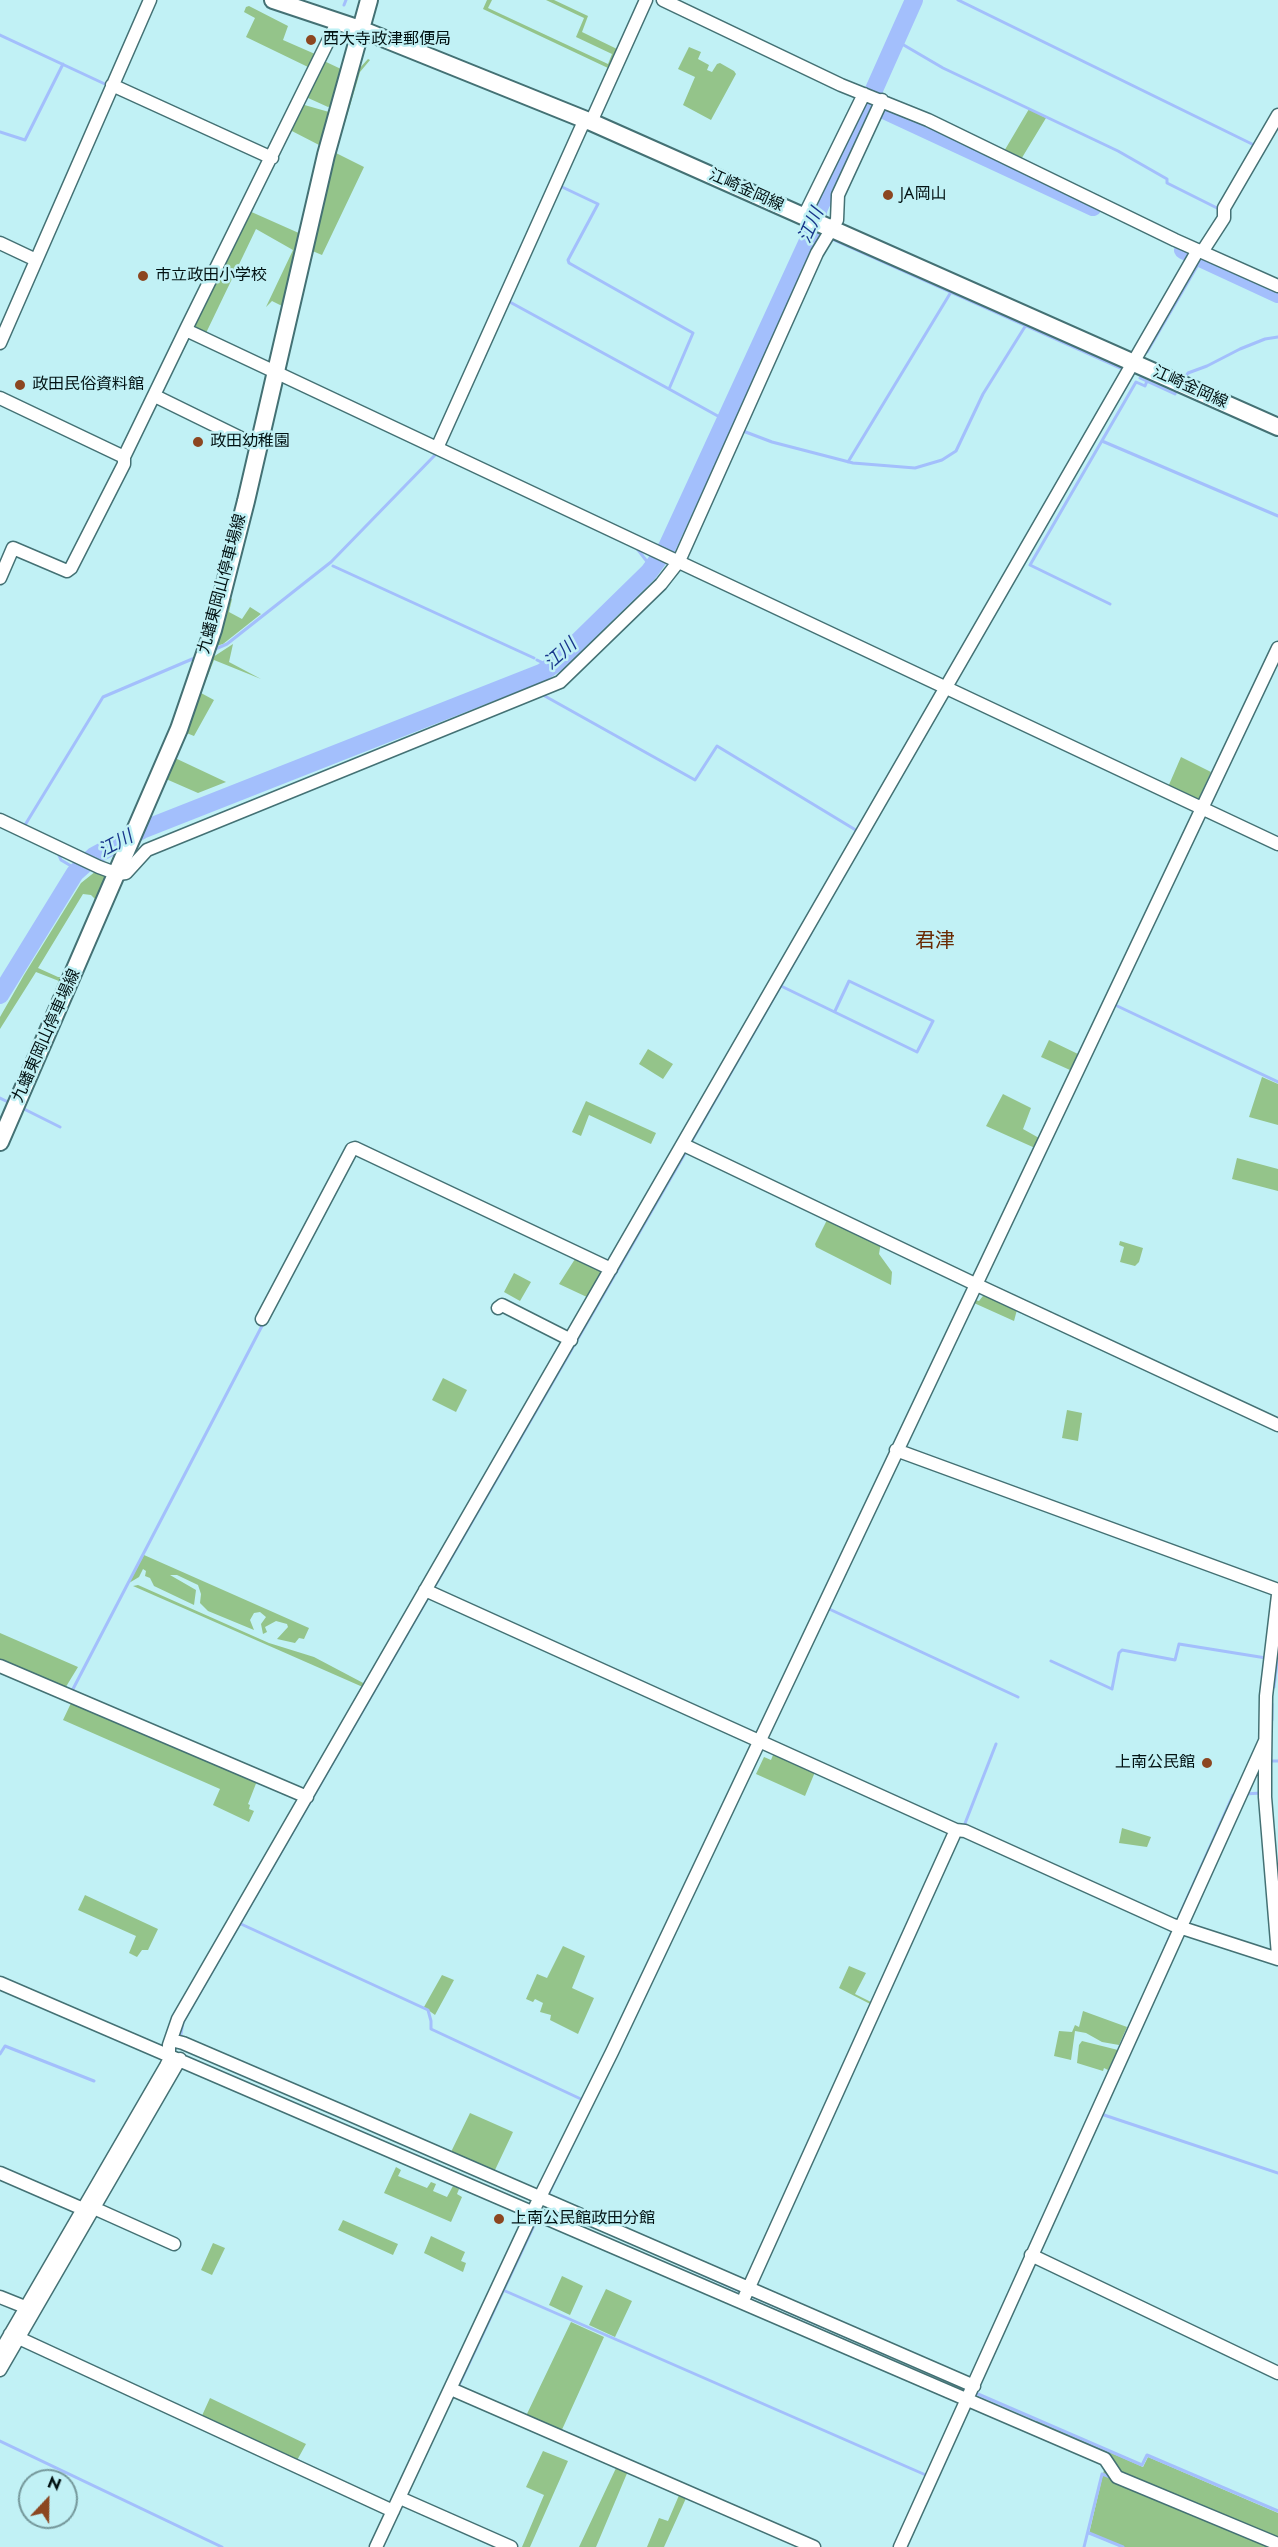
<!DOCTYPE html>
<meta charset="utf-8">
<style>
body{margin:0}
#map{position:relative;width:1278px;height:2547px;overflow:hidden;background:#c1f1f5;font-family:Jost,sans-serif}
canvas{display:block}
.north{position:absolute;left:18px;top:2469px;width:60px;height:60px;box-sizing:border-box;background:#c1f1f5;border:2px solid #75989b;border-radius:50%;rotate:22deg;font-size:16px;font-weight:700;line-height:24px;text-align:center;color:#021213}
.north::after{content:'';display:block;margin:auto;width:21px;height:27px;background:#8c4620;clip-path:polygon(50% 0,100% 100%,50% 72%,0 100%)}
</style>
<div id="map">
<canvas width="1278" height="2547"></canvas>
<div class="north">N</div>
</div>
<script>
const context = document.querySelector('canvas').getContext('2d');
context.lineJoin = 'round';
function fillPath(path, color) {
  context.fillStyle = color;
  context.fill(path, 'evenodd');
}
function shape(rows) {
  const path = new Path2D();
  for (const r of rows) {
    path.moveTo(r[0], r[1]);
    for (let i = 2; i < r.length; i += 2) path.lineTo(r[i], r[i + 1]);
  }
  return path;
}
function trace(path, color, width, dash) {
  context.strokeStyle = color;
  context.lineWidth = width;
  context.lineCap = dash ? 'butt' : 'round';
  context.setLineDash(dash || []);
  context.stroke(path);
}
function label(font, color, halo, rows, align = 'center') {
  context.font = font + ' Jost,"Noto Sans JP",sans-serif';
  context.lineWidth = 5;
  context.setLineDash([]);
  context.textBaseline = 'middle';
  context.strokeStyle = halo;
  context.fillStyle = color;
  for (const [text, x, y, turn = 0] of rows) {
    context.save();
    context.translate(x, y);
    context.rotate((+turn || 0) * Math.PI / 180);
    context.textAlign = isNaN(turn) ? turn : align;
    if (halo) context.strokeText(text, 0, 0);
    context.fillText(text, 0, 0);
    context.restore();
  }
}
const green = shape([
 [487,0,492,0,488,8,608,64,612,54,576,37,584,18,546,0,554,0,588,16,582,32,617,49,608,68,483,9],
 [249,6,288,26,283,40,315,54,308,67,246,37,255,18,244,12,246,7],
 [689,47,701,52,698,59,709,65,707,70,712,72,717,64,720,63,734,71,736,74,711,120,683,105,695,77,678,69],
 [368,59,370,60,360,72,336,153,364,167,322,255,310,250,332,153,358,70],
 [324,61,341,69,331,106,328,107,306,97],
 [301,104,329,112,321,146,288,129],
 [1029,109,1046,118,1020,161,1003,153],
 [247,210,301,234,281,317,282,306,272,301,266,307,293,250,256,229,206,333,193,327],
 [228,597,232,599,229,612,242,619,250,607,261,614,223,644,213,647],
 [233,644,229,662,261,679,214,660,201,693,214,700,194,736,184,732,210,659],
 [1181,757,1211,772,1199,798,1196,800,1168,787],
 [175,758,226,782,198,793,166,779],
 [96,871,109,877,64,983,36,972,0,1029,0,1017,24,975,81,883],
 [83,894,91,895,95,899,94,903,64,977,58,977,38,968],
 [1049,1040,1078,1054,1070,1070,1041,1057],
 [648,1049,673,1064,663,1079,639,1064],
 [1262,1077,1278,1084,1278,1125,1249,1117],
 [1003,1094,1031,1108,1023,1129,1039,1138,1035,1148,986,1126],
 [586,1101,656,1133,651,1144,589,1115,581,1136,572,1132],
 [1237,1158,1278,1169,1278,1191,1232,1179],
 [829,1216,881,1242,879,1254,892,1272,891,1285,816,1247,815,1244],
 [1120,1241,1143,1248,1139,1262,1135,1266,1120,1262,1124,1247,1119,1245],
 [575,1259,606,1273,589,1298,559,1284],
 [514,1273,531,1282,520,1301,504,1292],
 [986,1292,1018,1306,1014,1321,974,1303,975,1300,979,1301],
 [443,1378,467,1390,456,1412,432,1400],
 [1067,1410,1082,1413,1078,1441,1062,1438],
 [144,1555,309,1628,304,1639,299,1638,295,1643,277,1639,288,1627,287,1624,276,1621,265,1627,267,1632,263,1634,261,1624,266,1617,260,1612,254,1613,250,1620,254,1630,208,1611,200,1603,201,1594,198,1585,177,1575,170,1575,196,1590,194,1605,154,1586,150,1578,145,1576,146,1571,143,1569,139,1577,129,1583],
 [138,1585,269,1643,314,1657,367,1685,365,1688,133,1586],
 [0,1633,78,1667,64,1690,0,1663],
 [72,1701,257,1781,248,1804,250,1805,249,1809,254,1811,249,1822,213,1805,220,1789,63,1720],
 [780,1753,815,1772,805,1796,756,1774,764,1757,771,1760,773,1755,778,1756],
 [1122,1828,1151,1837,1147,1847,1119,1843],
 [85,1895,158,1929,148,1950,142,1950,137,1957,129,1953,136,1936,78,1910],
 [563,1946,585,1956,572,1988,594,1998,578,2034,550,2020,551,2015,540,2012,543,2003,535,1999,533,2002,526,1999,537,1974,547,1978],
 [849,1966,866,1973,855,1994,875,2004,874,2006,839,1988],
 [442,1975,454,1980,435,2015,424,2007],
 [1083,2011,1127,2027,1119,2045,1102,2042,1086,2033,1075,2031,1071,2060,1054,2056,1059,2031,1072,2032,1075,2025,1079,2027],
 [1082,2041,1118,2050,1108,2070,1104,2068,1103,2071,1077,2063,1079,2045],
 [470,2113,513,2132,495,2170,491,2173,450,2154],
 [396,2167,401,2170,398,2176,427,2188,431,2182,436,2184,433,2191,447,2197,453,2186,459,2189,457,2194,462,2197,451,2222,384,2193],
 [343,2220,398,2244,393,2255,338,2230],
 [431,2236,465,2252,461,2261,466,2263,463,2272,424,2253],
 [213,2243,225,2248,212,2275,201,2270],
 [562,2276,583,2286,570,2315,549,2305],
 [606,2289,632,2301,615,2337,589,2325],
 [571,2322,604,2337,560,2434,525,2418],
 [210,2398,306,2444,295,2464,200,2420],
 [1037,2420,1143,2467,1148,2457,1278,2513,1278,2547,1121,2547,1089,2534,1107,2457,1035,2427],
 [543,2451,568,2461,530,2547,522,2547,544,2495,526,2487],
 [617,2466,628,2471,596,2547,579,2547],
 [680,2493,687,2496,664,2547,647,2547,659,2518,668,2521]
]);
const stream = shape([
 [958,0,1256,146],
 [344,5,346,0],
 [0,35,107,85],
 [895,41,897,42],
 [902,44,943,68,1118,151,1167,179,1167,183,1219,209],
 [0,132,25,140,63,64],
 [560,186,598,204,568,260,569,263,693,333,669,389,725,420],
 [813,230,822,235],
 [834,240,1120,368],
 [508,301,669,389],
 [1147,352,1203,256],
 [1186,376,1188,373,1207,366,1240,349,1265,339,1278,337],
 [1140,378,1175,394,1177,389],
 [1124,390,1129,381],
 [724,422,733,426],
 [743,431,772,442,853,463,915,468,942,460,956,451,983,394,1026,325],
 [1102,441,1278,516],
 [848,462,951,292],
 [635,546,652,568],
 [333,566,534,658],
 [1110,604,1030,565,1136,382,1145,386,1147,381],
 [213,650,227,644,331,562,437,453,439,454],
 [537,660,551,667],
 [518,682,532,689],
 [543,695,695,780,717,746,859,832],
 [25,825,103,697,197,657],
 [58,853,61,860,78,870],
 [781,986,917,1052,933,1021,849,981,835,1011],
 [1113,1004,1278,1082],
 [0,1098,10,1103],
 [22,1108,60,1127],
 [690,1144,811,933],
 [432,1591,687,1150],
 [827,1608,1018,1697],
 [1051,1661,1112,1689,1119,1653,1122,1650,1175,1660,1179,1644,1266,1658],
 [1274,1687,1278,1655],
 [73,1689,264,1322],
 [1272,1720,1272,1704],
 [1270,1761,1278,1761],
 [1245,1794,1261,1793],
 [964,1826,996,1744],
 [1176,1923,1233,1795,1236,1795],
 [241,1924,428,2010,431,2021,431,2029,583,2100],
 [1164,1950,1173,1929],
 [180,2040,183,2022,429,1596],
 [0,2054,5,2046,94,2081],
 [1101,2114,1278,2173],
 [548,2195,580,2129],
 [643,2248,744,2293],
 [503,2290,928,2476],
 [750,2295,854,2340],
 [457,2389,537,2219],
 [978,2394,1142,2465,1147,2455,1278,2511],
 [0,2441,222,2547],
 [1089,2533,1123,2547],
 [1084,2547,1102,2474,1113,2478]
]);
const river = shape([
 [873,92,914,0],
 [869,103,1093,207],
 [1183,250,1278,294],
 [0,995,75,873,94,856,142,830,543,672,556,663,649,572,667,547,813,230,819,208,870,100]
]);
const street = shape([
 [663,0,841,85,928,120,1175,240,1278,286],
 [112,85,272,158],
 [591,122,646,0],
 [804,216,864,94],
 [0,243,36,260],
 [1202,252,1224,218,1224,208,1278,115],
 [186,330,1278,844],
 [0,343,150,0],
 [155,396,259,447],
 [0,398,124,457],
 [437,448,585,119],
 [0,578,13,548,67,571,71,568,124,464,124,457,187,327,338,21],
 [0,820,99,867,118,874,126,873,147,850,560,682,661,584,679,561,817,253,837,220,838,195,882,100],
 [684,1145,977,1285,1278,1425],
 [498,1308,502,1305,571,1340],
 [262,1319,352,1149,355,1148,611,1269],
 [896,1450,1278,1590],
 [425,1590,956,1830,965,1831,1173,1925,1278,1959],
 [1278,1595,1266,1696,1265,1765,1265,1797,1278,1955],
 [0,1666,307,1797],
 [0,1983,1105,2459,1117,2477,1278,2544],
 [171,2040,183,2043,346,2113,974,2386],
 [0,2173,83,2209],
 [87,2205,174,2244],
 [1031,2255,1278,2373],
 [745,2296,956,1830],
 [0,2297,25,2307],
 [10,2334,393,2511],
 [0,2352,166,2066,169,2060,169,2045,178,2019,1198,250],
 [0,2370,180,2059],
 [451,2389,814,2547],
 [400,2498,511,2547],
 [376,2547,538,2201,612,2052,1278,648],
 [900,2547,1265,1741]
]);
const secondary = shape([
 [273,0,360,29,591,122,1278,427],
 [0,1142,179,729,213,630,246,501,326,155,369,0]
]);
const markers = [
 [311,40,6,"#8c4620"],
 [888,195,6,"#8c4620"],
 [143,276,6,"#8c4620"],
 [20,385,6,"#8c4620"],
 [198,442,6,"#8c4620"],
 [1207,1763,6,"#8c4620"],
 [499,2219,6,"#8c4620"]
];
const poiNames = [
 ["西大寺政津郵便局",323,40],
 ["JA岡山",900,195],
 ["市立政田小学校",155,276],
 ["政田民俗資料館",32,385],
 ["政田幼稚園",210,442],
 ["上南公民館",1195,1763,"right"],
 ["上南公民館政田分館",511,2219]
];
const streetNames = [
 ["江崎金岡線",746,191,24],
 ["江崎金岡線",1190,388,24],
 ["九蟠東岡山停車場線",223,584,-75],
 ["九蟠東岡山停車場線",47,1036,-66]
];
const waterNames = [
 ["江川",812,226,-66],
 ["江川",561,655,-42],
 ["江川",116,845,-28]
];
const quarterNames = [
 ["君津",935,942]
];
fillPath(green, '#94c48a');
trace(stream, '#a3bffc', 3);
trace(river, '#a3bffc', 18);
trace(street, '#447174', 15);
trace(secondary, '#447174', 20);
trace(street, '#fff', 12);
trace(secondary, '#fff', 16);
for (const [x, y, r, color] of markers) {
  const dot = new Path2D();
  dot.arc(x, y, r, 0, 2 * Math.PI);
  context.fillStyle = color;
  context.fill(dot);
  trace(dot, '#c1f1f5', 2);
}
label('16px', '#021213', '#c1f1f5', poiNames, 'left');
label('16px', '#021213', '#c1f1f5', streetNames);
label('italic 18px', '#18368b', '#c1f1f5', waterNames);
label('20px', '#692b04', '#c1f1f5', quarterNames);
</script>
